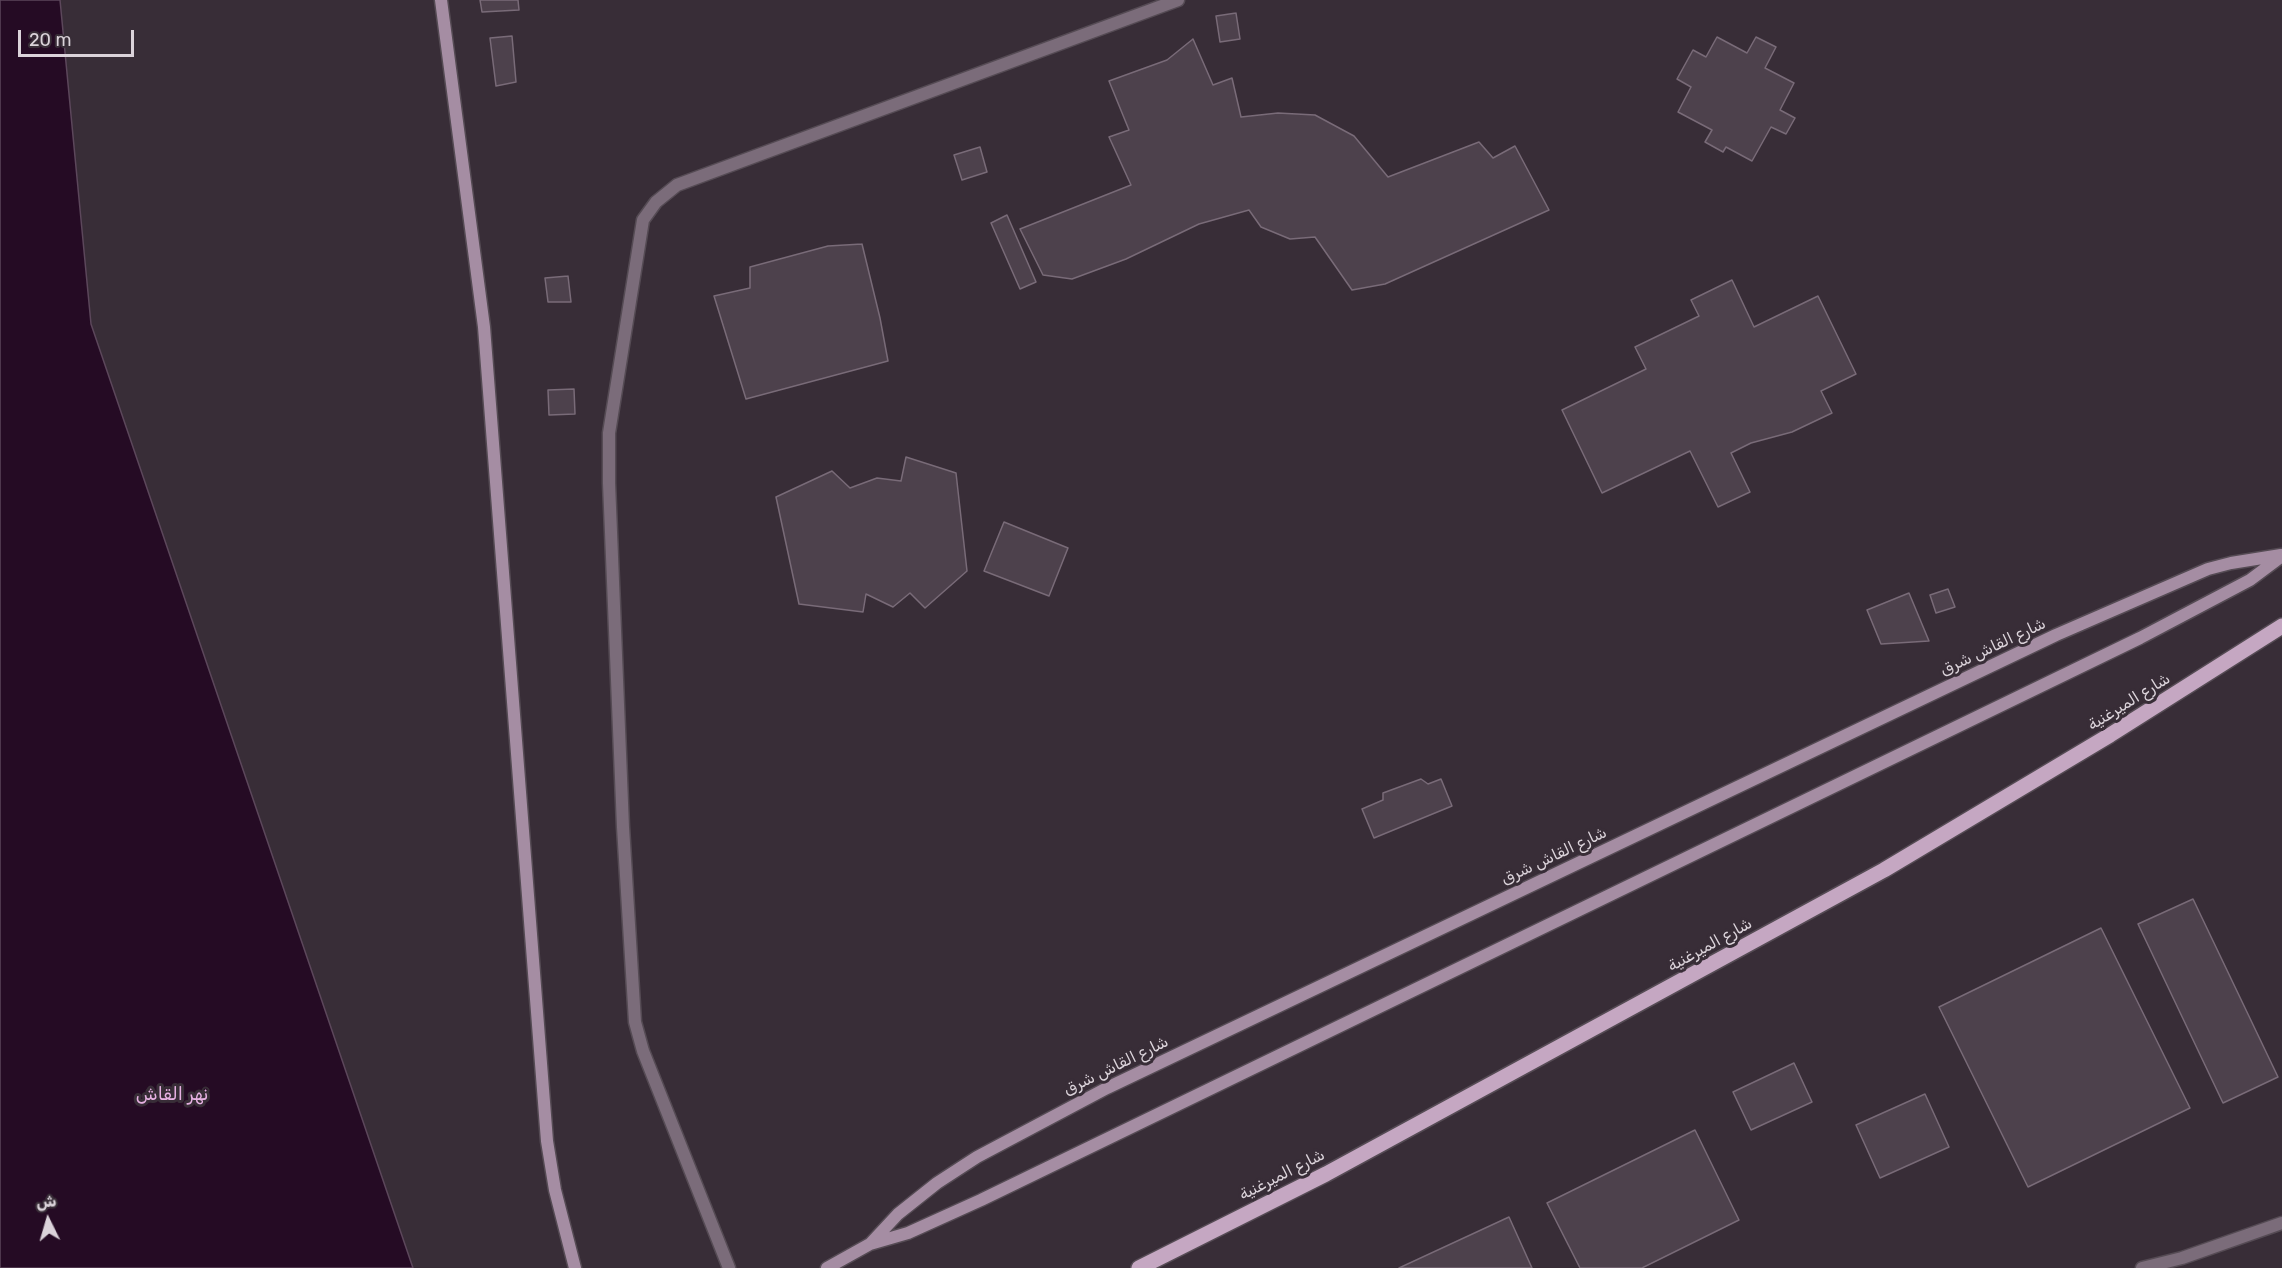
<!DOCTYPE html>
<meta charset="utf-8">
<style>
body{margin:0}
#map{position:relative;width:2282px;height:1268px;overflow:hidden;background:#382d37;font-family:Rubik,"Noto Sans Arabic",sans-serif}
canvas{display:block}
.north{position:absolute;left:18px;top:1190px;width:60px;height:60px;-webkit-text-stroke:4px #382d37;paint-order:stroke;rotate:355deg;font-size:16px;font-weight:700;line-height:24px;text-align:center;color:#dbd3da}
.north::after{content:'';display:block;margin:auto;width:21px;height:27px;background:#dbd3da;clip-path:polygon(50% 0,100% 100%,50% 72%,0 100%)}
.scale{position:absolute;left:18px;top:30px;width:116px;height:27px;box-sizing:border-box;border:3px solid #dbd3da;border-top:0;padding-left:8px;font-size:18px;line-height:21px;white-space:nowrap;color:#dbd3da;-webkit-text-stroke:4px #382d37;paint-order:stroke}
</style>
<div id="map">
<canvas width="2282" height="1268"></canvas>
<div class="north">ش</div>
<div class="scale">20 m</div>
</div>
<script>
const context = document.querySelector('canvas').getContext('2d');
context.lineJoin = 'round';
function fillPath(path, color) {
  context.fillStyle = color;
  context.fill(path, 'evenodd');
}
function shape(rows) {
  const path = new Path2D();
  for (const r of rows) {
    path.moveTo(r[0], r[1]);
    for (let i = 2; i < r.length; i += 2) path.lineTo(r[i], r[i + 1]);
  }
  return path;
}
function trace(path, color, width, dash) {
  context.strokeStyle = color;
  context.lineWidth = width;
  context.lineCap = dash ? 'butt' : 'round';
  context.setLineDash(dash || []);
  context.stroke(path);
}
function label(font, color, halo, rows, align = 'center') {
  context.font = font + ' Rubik,"Noto Sans Arabic",sans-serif';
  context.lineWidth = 6;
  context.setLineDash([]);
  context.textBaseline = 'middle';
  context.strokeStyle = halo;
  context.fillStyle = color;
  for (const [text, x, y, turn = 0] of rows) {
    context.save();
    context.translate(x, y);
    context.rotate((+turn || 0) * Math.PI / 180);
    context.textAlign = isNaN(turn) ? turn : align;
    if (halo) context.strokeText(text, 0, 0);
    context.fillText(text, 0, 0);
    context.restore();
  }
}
const water = shape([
 [0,0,60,0,91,324,413,1268,0,1268,0,0]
]);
const building = shape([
 [480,0,518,0,519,10,482,12,480,0],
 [1236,13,1240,39,1220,42,1216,16,1236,13],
 [512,36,516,82,496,86,490,38,512,36],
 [1717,37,1747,53,1756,37,1776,47,1765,68,1794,83,1780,110,1795,118,1786,134,1771,127,1752,161,1726,147,1723,152,1705,142,1712,130,1678,112,1691,87,1677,79,1693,50,1706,57,1717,37],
 [1193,39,1213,85,1232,78,1241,117,1278,113,1315,115,1354,136,1388,177,1479,142,1493,158,1515,146,1549,210,1385,284,1352,290,1315,237,1290,239,1261,227,1249,210,1199,224,1126,259,1072,279,1043,275,1020,229,1131,185,1109,137,1129,130,1109,81,1167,60,1193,39],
 [980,147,987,172,962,180,954,155,980,147],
 [1007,215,1036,282,1020,289,991,223,1007,215],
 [862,244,880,318,888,361,746,399,714,296,750,288,750,267,828,246,862,244],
 [568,276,571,302,548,302,545,278,568,276],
 [1732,280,1754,327,1818,296,1856,374,1821,391,1832,413,1792,432,1751,443,1731,453,1750,492,1718,507,1690,451,1602,493,1562,410,1646,369,1635,347,1699,316,1691,300,1732,280],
 [574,389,575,414,549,415,548,390,574,389],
 [906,457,956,473,967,571,925,608,910,593,893,607,866,594,863,612,799,604,776,497,832,471,850,488,877,478,901,481,906,457],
 [1004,522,1068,548,1049,596,984,571,1004,522],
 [1948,589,1955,607,1936,613,1930,595,1948,589],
 [1909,593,1929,641,1881,644,1867,610,1909,593],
 [1421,779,1428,784,1441,779,1452,806,1374,838,1362,809,1383,800,1383,793,1421,779],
 [2193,899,2278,1077,2223,1103,2138,924,2193,899],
 [2101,928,2190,1108,2028,1187,1939,1007,2101,928],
 [1794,1063,1812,1102,1751,1130,1733,1092,1794,1063],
 [1925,1094,1949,1147,1880,1178,1856,1125,1925,1094],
 [1695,1130,1739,1220,1642,1268,1580,1268,1547,1203,1695,1130],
 [1509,1217,1532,1268,1399,1268,1509,1217]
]);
const service = shape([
 [729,1268,643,1051,635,1022,623,827,609,483,609,433,643,220,656,202,677,185,1178,0]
]);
const tertiary = shape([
 [2142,1268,2182,1258,2282,1223]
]);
const secondary = shape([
 [441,0,484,327,547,1141,555,1190,575,1268],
 [871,1243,898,1214,937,1183,977,1157,1107,1088,2056,635,2208,569,2231,563,2281,555],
 [827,1268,870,1244,908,1233,981,1200,2140,638,2250,580,2282,556]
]);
const primary = shape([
 [1139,1268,1326,1174,1884,870,2110,735,2282,626]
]);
const streetNames = [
 ["شارع القاش شرق",1993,647,-25],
 ["شارع الميرغنية",2129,702,-32],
 ["شارع القاش شرق",1554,856,-25],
 ["شارع الميرغنية",1710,945,-29],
 ["شارع القاش شرق",1116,1066,-26],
 ["شارع الميرغنية",1282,1175,-27]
];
const waterNames = [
 ["نهر القاش",172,1095]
];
fillPath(water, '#250b24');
trace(water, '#5c475b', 1.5);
fillPath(building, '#4d414c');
trace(building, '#796b78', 1.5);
trace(service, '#554b54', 15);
trace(tertiary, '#554b54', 15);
trace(secondary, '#554b54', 15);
trace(primary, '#554b54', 18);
trace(service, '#7b6c7a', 12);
trace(tertiary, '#7b6c7a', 12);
trace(secondary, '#a58da3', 12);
trace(primary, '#c5a7c2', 15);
label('16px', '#dbd3da', '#382d37', streetNames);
label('italic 18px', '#e7b1e3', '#382d37', waterNames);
</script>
